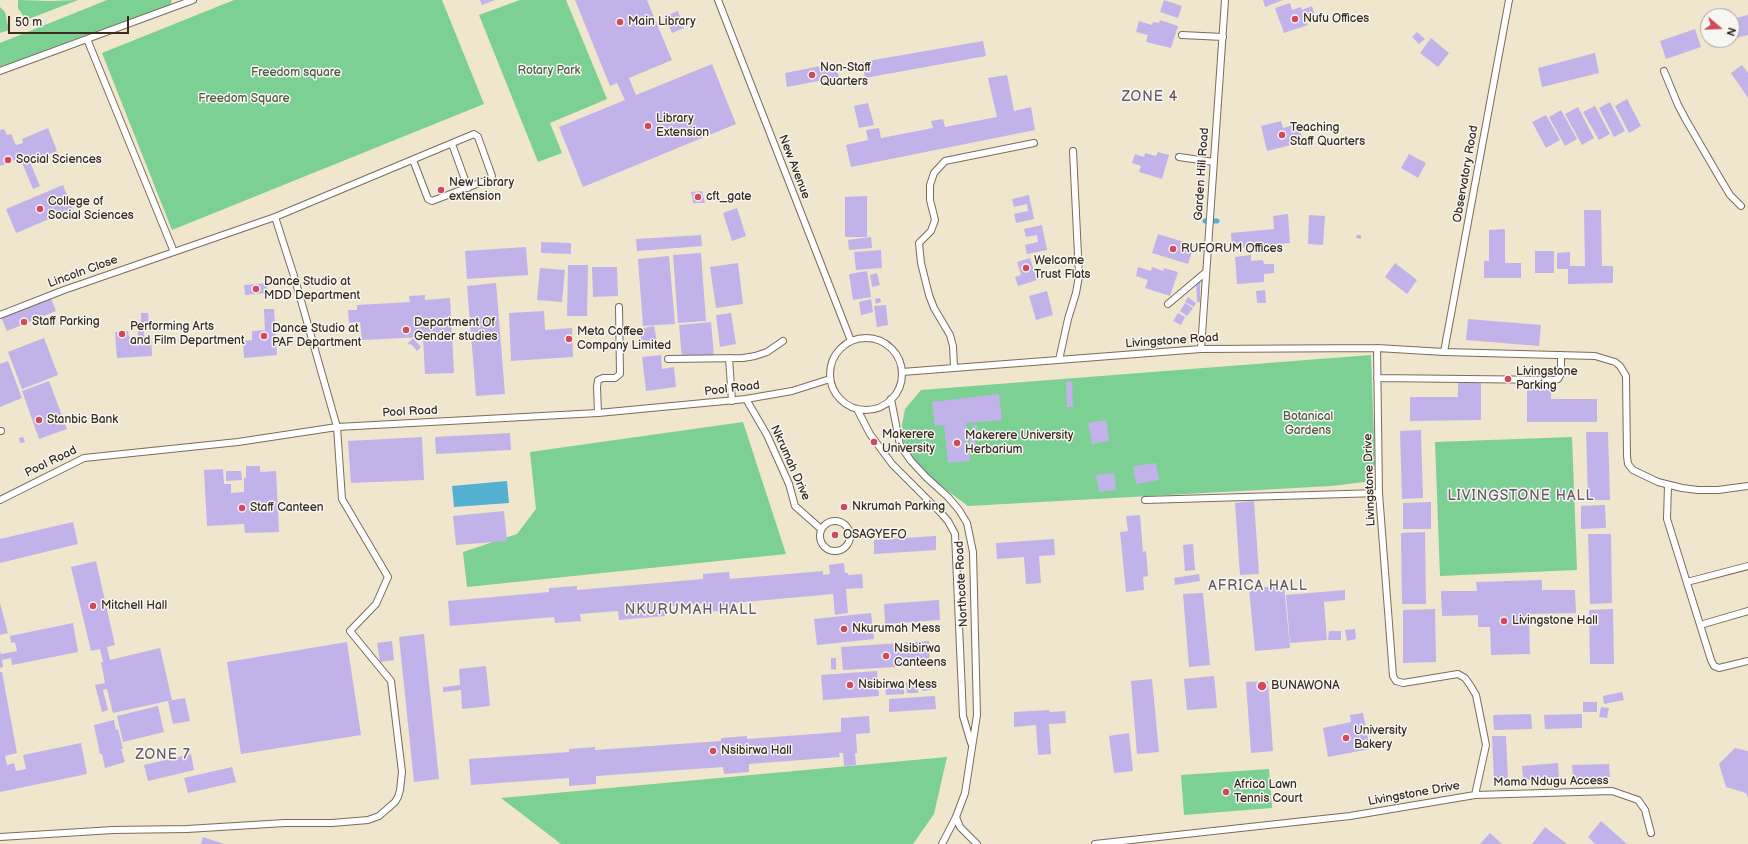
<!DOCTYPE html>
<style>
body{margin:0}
#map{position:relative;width:1748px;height:844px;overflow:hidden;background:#efe6cd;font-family:"Balsamiq Sans",sans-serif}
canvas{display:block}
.north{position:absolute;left:1700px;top:8px;width:40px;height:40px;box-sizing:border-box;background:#f6f6f2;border:1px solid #aba49d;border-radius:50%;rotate:109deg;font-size:11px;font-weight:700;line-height:16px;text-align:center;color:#3b2a1e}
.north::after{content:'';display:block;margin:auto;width:14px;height:18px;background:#d1495b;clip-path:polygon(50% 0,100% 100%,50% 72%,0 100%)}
.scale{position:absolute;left:8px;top:16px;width:121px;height:18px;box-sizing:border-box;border:2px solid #3b2a1e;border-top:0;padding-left:5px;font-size:12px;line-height:14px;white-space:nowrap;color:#3b2a1e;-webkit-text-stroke:3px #f6f6f2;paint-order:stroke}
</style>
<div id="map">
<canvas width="1748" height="844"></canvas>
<div class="north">N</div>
<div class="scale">50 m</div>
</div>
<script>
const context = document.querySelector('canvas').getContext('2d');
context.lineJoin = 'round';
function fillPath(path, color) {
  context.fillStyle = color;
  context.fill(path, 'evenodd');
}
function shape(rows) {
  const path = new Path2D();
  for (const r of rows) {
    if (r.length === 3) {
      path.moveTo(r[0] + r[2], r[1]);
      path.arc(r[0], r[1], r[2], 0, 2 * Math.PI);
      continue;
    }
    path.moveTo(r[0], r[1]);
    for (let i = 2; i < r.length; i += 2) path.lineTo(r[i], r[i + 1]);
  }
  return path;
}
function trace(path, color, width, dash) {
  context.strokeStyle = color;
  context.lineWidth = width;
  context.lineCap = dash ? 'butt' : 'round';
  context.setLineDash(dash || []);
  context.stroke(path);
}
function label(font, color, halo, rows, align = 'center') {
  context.font = font + ' "Balsamiq Sans",sans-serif';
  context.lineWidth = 3;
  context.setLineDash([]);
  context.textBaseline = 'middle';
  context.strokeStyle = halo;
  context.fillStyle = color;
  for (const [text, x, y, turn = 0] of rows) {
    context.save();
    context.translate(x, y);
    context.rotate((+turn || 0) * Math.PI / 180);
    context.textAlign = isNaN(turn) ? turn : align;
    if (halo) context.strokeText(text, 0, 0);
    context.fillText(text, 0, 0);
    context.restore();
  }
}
const green = shape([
 [18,0,50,1,78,0,26,20,18,8],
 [107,0,172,0,169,9,0,71,0,43],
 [234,0,442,0,484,104,172,230,102,53],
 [520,0,566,0,607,99,550,123,562,153,538,162,479,15],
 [0,7,5,12,9,30,0,33],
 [1371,355,1375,465,1371,476,1365,482,1331,486,968,506,924,473,904,447,902,425,905,409,921,390],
 [743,422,786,554,467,587,463,552,517,534,536,509,530,452],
 [1572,437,1577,570,1440,576,1435,442],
 [947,757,934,814,913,844,561,844,501,798],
 [1269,769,1272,808,1184,815,1181,775]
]);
const water = shape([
 [507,481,509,503,454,507,452,486]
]);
const stream = shape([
 [1205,221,1217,221]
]);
const building = shape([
 [480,0,495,0,482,5],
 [575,0,647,0,672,60,629,78,636,95,712,64,736,124,583,187,559,127,625,100,617,83,610,86],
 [1164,0,1182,6,1178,18,1160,12],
 [1263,0,1283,0,1265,7],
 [1290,3,1292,10,1301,7,1302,10,1312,6,1315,17,1306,21,1308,25,1284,33,1275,8],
 [678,11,684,28,672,33,665,16],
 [1748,15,1748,35,1732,39,1732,19],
 [1160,20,1178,26,1171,48,1146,42,1148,35,1136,32,1139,21,1152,25,1153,22,1159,23],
 [1695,29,1701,47,1666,59,1660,41],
 [1417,32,1425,39,1419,44,1412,37],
 [1431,38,1449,53,1438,67,1420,53],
 [983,41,986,56,865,78,862,62],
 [1595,53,1599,73,1542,87,1538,68],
 [836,63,839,77,787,87,785,73],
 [1742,65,1748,73,1748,98,1731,73],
 [1007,75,1014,111,1031,107,1035,130,851,167,846,145,868,140,866,130,879,128,881,138,933,128,931,121,943,119,945,127,997,117,988,78],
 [1627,99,1641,126,1629,133,1615,106],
 [1610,102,1625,131,1614,137,1599,108],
 [868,103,874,125,859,128,854,106],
 [1595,106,1610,134,1599,140,1583,112],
 [1578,107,1594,138,1582,145,1565,114],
 [1561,110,1577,139,1565,146,1549,117],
 [1546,115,1560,140,1546,148,1532,122],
 [1281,121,1283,128,1298,124,1303,142,1267,151,1261,126],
 [48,128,57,151,30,162,40,186,33,189,20,158,0,166,0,130,4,129,7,135,11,134,16,145,23,143,22,139],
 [1158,152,1169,155,1162,179,1139,172,1141,166,1132,163,1135,154,1144,157,1145,153,1156,156],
 [1409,154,1426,163,1418,178,1401,168],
 [63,185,73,209,16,233,6,209],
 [702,191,705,203,693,203,691,192],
 [1029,195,1034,219,1016,223,1014,214,1028,211,1027,204,1014,207,1012,199],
 [867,196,867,237,845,237,845,197],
 [737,208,746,236,732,241,723,213],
 [1584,210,1601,210,1602,266,1613,266,1613,283,1568,284,1568,269,1557,269,1557,253,1570,252,1570,266,1585,266],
 [1288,214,1290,243,1232,249,1231,233,1274,229,1273,216],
 [1309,215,1325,216,1323,245,1308,244],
 [1042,225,1047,250,1027,254,1025,245,1038,242,1037,235,1026,237,1024,229],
 [1505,229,1505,263,1521,263,1521,278,1484,278,1484,261,1489,261,1489,230],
 [1158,234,1194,245,1188,264,1152,253],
 [701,235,702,246,637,251,636,239],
 [1357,235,1361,235,1361,239,1356,238],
 [871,237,872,248,849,250,848,240],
 [541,242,571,243,571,254,541,253],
 [526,247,528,275,467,279,465,251],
 [881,250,882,268,856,270,854,252],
 [1535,251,1554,251,1554,273,1535,273],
 [701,253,706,321,678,323,673,255],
 [1251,255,1251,261,1263,260,1264,264,1274,264,1274,273,1264,274,1264,282,1237,284,1235,257],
 [669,256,675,324,643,326,638,259],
 [1030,258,1037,280,1018,286,1015,277,1021,275,1017,262],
 [738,263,743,304,716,308,710,267],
 [1395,263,1417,280,1407,294,1385,277],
 [568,265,588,265,587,316,567,316],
 [592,267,617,267,618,296,593,297],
 [1138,267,1151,271,1152,267,1163,271,1164,268,1178,272,1170,296,1145,288,1148,280,1136,276],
 [540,268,565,270,562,302,537,300],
 [867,271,871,297,853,300,849,274],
 [877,273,880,285,872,287,870,275],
 [1196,282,1200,282,1200,302,1197,302],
 [267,283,268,293,245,295,244,285],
 [496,283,505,394,476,396,467,286],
 [1265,290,1266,303,1257,303,1256,291],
 [1047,291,1053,315,1036,320,1029,296],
 [425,295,425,300,450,298,454,373,425,374,423,337,362,340,360,322,349,323,348,310,357,310,357,305,410,302,409,296],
 [50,296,56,311,7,331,1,317],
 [1188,297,1196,303,1194,307,1185,302],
 [880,298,881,302,876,304,875,299],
 [871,299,873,312,861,315,859,302],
 [1185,303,1193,308,1187,316,1180,311],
 [886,305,888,325,877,327,874,306],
 [264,309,274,309,277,355,244,358,243,341,252,340,252,331,265,330],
 [544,311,545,330,572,328,573,357,511,361,509,313],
 [141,313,148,313,149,323,143,323,144,336,151,335,152,356,117,358,115,332,128,331,129,337,138,336,138,322,141,322],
 [731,313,736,344,720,347,716,315],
 [1178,313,1185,317,1181,325,1173,321],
 [1468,319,1541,325,1539,346,1466,340],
 [711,322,714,356,682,359,679,325],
 [654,326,657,341,642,344,639,329],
 [44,338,58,375,22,389,8,352],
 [413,338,421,347,417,351,411,344,409,345,408,343],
 [661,355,662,369,674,367,676,387,646,391,642,357],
 [8,361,22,398,0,407,0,364],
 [49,381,67,429,39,439,22,391],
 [1072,381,1073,407,1067,407,1066,382],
 [1458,383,1481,383,1481,420,1410,421,1410,397,1458,397],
 [1527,386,1551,386,1551,399,1597,399,1597,422,1527,422],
 [999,394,1002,420,966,423,970,461,948,463,944,425,935,426,932,402],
 [1106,420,1109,441,1092,444,1088,423],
 [976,424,978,429,974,430,972,426],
 [1421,430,1423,498,1402,499,1400,431],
 [1586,432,1608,432,1610,500,1588,500],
 [510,433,511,450,436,454,435,437],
 [975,436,977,450,971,450,969,437],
 [23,437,25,442,20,443,19,438],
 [422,437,424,480,351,483,348,441],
 [1156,463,1159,480,1136,484,1133,466],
 [246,466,260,466,260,472,276,471,279,532,245,533,244,524,207,526,204,470,223,469,224,484,231,484,231,493,244,492,244,478,246,478],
 [226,471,241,471,242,480,226,481],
 [1114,473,1116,490,1099,492,1096,475],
 [1254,501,1259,574,1240,575,1235,503],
 [1431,502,1431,529,1403,529,1403,503],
 [1605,505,1606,528,1581,529,1581,506],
 [504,511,507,541,456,545,453,516],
 [1140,515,1143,552,1146,551,1148,576,1143,577,1144,590,1126,592,1120,532,1128,531,1126,516],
 [73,522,78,544,0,563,0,539],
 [1425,532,1426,604,1402,604,1401,533],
 [1588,534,1611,534,1612,603,1590,604],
 [936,536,936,550,874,554,874,540],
 [1054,539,1055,555,1039,556,1041,583,1026,584,1024,557,997,559,996,543],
 [1193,544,1195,570,1185,571,1183,545],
 [96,561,115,645,107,647,110,660,160,648,172,700,113,713,107,689,103,690,108,710,102,712,95,685,105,683,101,662,103,662,100,649,91,651,71,567],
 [844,563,845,573,848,573,848,575,862,574,863,588,846,589,848,613,835,615,833,594,733,603,734,610,704,612,704,603,665,607,665,616,619,620,618,611,580,614,581,621,555,623,554,617,450,626,448,601,549,592,549,588,577,586,577,590,703,579,703,574,729,572,730,579,823,571,823,575,830,574,829,565],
 [1199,574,1200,581,1175,585,1174,578],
 [1542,580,1542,590,1575,590,1576,613,1529,614,1530,654,1491,655,1490,627,1478,627,1478,615,1442,616,1441,591,1477,591,1476,582],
 [1284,585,1290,648,1255,651,1249,589],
 [1345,590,1345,600,1324,602,1327,640,1290,643,1286,595],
 [1203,593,1210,665,1189,667,1183,594],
 [939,600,940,620,885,624,884,604],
 [0,603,8,633,0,635],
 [1435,609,1436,662,1403,663,1403,610],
 [1613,609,1614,664,1590,664,1589,610],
 [871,613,874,639,817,645,814,619],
 [73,623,78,652,12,665,11,658,2,660,3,667,0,668,0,651,1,654,17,651,15,642,11,643,10,636],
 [1355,629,1356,639,1347,641,1345,630],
 [1329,631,1341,631,1341,640,1328,640],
 [424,634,439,779,414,782,399,637],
 [392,641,394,660,380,662,377,643],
 [929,641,930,665,843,670,841,647],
 [347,642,361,735,241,754,227,662],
 [831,658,836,658,836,670,831,669],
 [486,666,490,706,462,709,461,690,443,692,443,687,460,685,459,669],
 [877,671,879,696,823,700,821,675],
 [0,672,2,672,17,753,5,756,7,765,14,763,16,771,26,769,23,755,81,743,87,774,0,792],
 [1214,676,1217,708,1187,710,1184,679],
 [1152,679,1159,752,1137,754,1131,681],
 [931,681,931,690,922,691,921,682],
 [1268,681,1273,751,1251,753,1246,682],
 [918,682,918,693,907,693,906,683],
 [904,683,904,694,886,695,885,684],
 [1622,692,1624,700,1604,704,1603,696],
 [935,696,936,709,889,712,889,699],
 [185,698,190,721,173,724,168,701],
 [1583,702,1597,702,1597,712,1583,712],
 [158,706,164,732,123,742,117,716],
 [1601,707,1609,708,1607,718,1599,717],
 [1049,710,1050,712,1065,711,1066,723,1049,724,1051,754,1038,755,1036,725,1014,727,1014,712],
 [1363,713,1370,749,1328,757,1323,728,1351,722,1350,715],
 [1531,714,1532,729,1494,730,1493,715],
 [1582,714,1582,728,1545,729,1544,715],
 [869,716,870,733,856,734,857,753,855,753,856,765,844,766,843,753,839,753,840,757,749,764,749,772,724,774,723,767,596,776,596,784,569,786,569,778,471,785,469,759,569,752,569,749,595,747,595,750,721,741,721,738,747,736,747,739,841,732,841,718],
 [114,720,116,730,118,729,123,749,121,749,125,762,105,768,102,754,100,754,94,725],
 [1129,733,1133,771,1114,773,1109,736],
 [1492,736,1506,736,1508,779,1494,779],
 [1735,748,1748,751,1748,798,1746,793,1726,787,1719,764],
 [191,754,194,770,148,781,144,765],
 [1558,763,1559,778,1523,780,1522,766],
 [1609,764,1610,777,1573,779,1572,765],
 [232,767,236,782,188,793,184,778],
 [1601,821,1627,844,1595,844,1588,837],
 [1545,827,1567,844,1532,844],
 [1490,833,1502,844,1480,844],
 [203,837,224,844,201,844]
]);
const service = shape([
 [718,0,851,341],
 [1182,35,1223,37],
 [87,39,174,252],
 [0,71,193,0],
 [1664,71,1678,105,1686,120,1718,175,1730,195,1741,206],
 [452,144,468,188],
 [1179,157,1214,162],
 [1168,304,1206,272],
 [0,315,64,290,275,217,474,134,478,137,492,176,490,179,432,201,428,199,413,160],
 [866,374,36],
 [1377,348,1379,493,1393,676,1396,681,1403,683,1458,674,1465,678,1470,685,1476,695,1486,745,1475,795],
 [1201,349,1225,0],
 [1444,352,1509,0],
 [729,358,732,401],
 [668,359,743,358,755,356,767,352,783,341],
 [1059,360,1068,319,1076,293,1079,276,1073,151],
 [954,367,953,346,950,335,934,308,929,295,921,263,919,243,931,231,935,220,930,200,930,185,934,173,945,161,1034,143],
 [902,372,1201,349,1377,348,1444,352,1595,356,1615,362,1620,366,1626,376,1627,456,1628,464,1633,470,1658,482,1682,488,1698,490,1718,490,1748,486],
 [1377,378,1554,380,1558,379,1561,374,1561,355],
 [746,399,767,435,789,484,795,506,821,529],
 [891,399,900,445,911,461,927,478,948,497,959,510,967,523,973,552,977,715,965,793,956,817,942,844],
 [857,409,870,434,892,464,940,512,948,521,955,534,963,716,971,743],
 [598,413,597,387,598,380,603,378,615,378,620,374,619,307],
 [0,431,1,431],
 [1668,485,1667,519,1711,660,1714,666,1719,668,1748,661],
 [0,500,84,458,238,442,337,427,598,413,746,399,792,391,830,379],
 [1145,500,1379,493],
 [835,536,15],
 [1687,582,1748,566],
 [1700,625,1748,611],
 [956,817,960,827,977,844],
 [0,837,113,830,187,829,285,823,332,823,368,820,379,816,395,802,398,797,400,790,402,772,391,681,350,631,376,604,388,577,342,499,337,427,294,276,275,217],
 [1095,844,1350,816,1475,795,1612,791,1638,800,1645,810,1651,833]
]);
const markers = [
 [1295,19,4,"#d1495b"],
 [620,22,4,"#d1495b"],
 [812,75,4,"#d1495b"],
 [648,126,4,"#d1495b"],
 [1282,135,4,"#d1495b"],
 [8,160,4,"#d1495b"],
 [441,190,4,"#d1495b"],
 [698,197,4,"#d1495b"],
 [40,209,4,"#d1495b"],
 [1173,249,4,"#d1495b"],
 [1026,268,4,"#d1495b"],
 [256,289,4,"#d1495b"],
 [24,322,4,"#d1495b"],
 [406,330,4,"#d1495b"],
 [122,334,4,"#d1495b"],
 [264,336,4,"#d1495b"],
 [569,339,4,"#d1495b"],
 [1508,379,4,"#d1495b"],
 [39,420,4,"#d1495b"],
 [874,442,4,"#d1495b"],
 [957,443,4,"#d1495b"],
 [844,507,4,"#d1495b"],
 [242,508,4,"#d1495b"],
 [835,535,4,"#d1495b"],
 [93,606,4,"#d1495b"],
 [1504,621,4,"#d1495b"],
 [844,629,4,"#d1495b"],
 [886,656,4,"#d1495b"],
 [850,685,4,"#d1495b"],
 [1262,686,5,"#d1495b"],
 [1346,738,4,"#d1495b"],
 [713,751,4,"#d1495b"],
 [1226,792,4,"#d1495b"]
];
const poiNames = [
 ["Nufu Offices",1303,19],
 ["Main Library",628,22],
 ["Non-Staff",820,68],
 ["Quarters",820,82],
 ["Library",656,119],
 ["Extension",656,133],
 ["Teaching",1290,128],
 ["Staff Quarters",1290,142],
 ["Social Sciences",16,160],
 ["New Library",449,183],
 ["extension",449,197],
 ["cft_gate",706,197],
 ["College of",48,202],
 ["Social Sciences",48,216],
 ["RUFORUM Offices",1181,249],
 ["Welcome",1034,261],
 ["Trust Flats",1034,275],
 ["Dance Studio at",264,282],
 ["MDD Department",264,296],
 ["Staff Parking",32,322],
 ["Department Of",414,323],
 ["Gender studies",414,337],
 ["Performing Arts",130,327],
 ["and Film Department",130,341],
 ["Dance Studio at",272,329],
 ["PAF Department",272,343],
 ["Meta Coffee",577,332],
 ["Company Limited",577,346],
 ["Livingstone",1516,372],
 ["Parking",1516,386],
 ["Stanbic Bank",47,420],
 ["Makerere",882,435],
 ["University",882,449],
 ["Makerere University",965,436],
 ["Herbarium",965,450],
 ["Nkrumah Parking",852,507],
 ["Staff Canteen",250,508],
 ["OSAGYEFO",843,535],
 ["Mitchell Hall",101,606],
 ["Livingstone Hall",1512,621],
 ["Nkurumah Mess",852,629],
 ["Nsibirwa",894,649],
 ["Canteens",894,663],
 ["Nsibirwa Mess",858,685],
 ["BUNAWONA",1271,686],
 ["University",1354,731],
 ["Bakery",1354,745],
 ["Nsibirwa Hall",721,751],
 ["Africa Lawn",1234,785],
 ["Tennis Court",1234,799]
];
const parkNames = [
 ["Rotary Park",549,71],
 ["Freedom square",296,73],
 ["Freedom Square",244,99],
 ["Botanical",1308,417],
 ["Gardens",1308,431]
];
const streetNames = [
 ["New Avenue",794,167,69],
 ["Garden Hill Road",1202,174,-86],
 ["Observatory Road",1466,174,-80],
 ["Lincoln Close",83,272,-20],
 ["Livingstone Road",1172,341,-4],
 ["Pool Road",732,389,-7],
 ["Pool Road",410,412,-3],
 ["Pool Road",51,462,-26],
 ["Nkrumah Drive",790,463,66],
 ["Livingstone Drive",1370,480,-92],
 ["Northcote Road",962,584,-93],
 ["Mama Ndugu Access",1551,782,-1],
 ["Livingstone Drive",1414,794,-10]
];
const quarterNames = [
 ["ZONE 4",1150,97],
 ["LIVINGSTONE HALL",1521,496],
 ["AFRICA HALL",1258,586],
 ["NKURUMAH HALL",691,610],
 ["ZONE 7",163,755]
];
fillPath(green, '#7cd093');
fillPath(water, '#54b1d2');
trace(stream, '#54b1d2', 5);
fillPath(building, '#c2b2ea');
trace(service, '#7a6c5b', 8);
trace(service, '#fff', 6);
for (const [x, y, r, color] of markers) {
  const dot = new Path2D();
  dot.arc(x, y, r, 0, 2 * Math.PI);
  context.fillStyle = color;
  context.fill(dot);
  trace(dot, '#f6f6f2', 1.5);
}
label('12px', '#3b2a1e', '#f6f6f2', poiNames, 'left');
label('12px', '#4e5c41', '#f6f6f2', parkNames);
label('12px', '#3b2a1e', '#f6f6f2', streetNames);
context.letterSpacing = '1px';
label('14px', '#6a5a65', '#f6f6f2', quarterNames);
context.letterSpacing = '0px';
</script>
